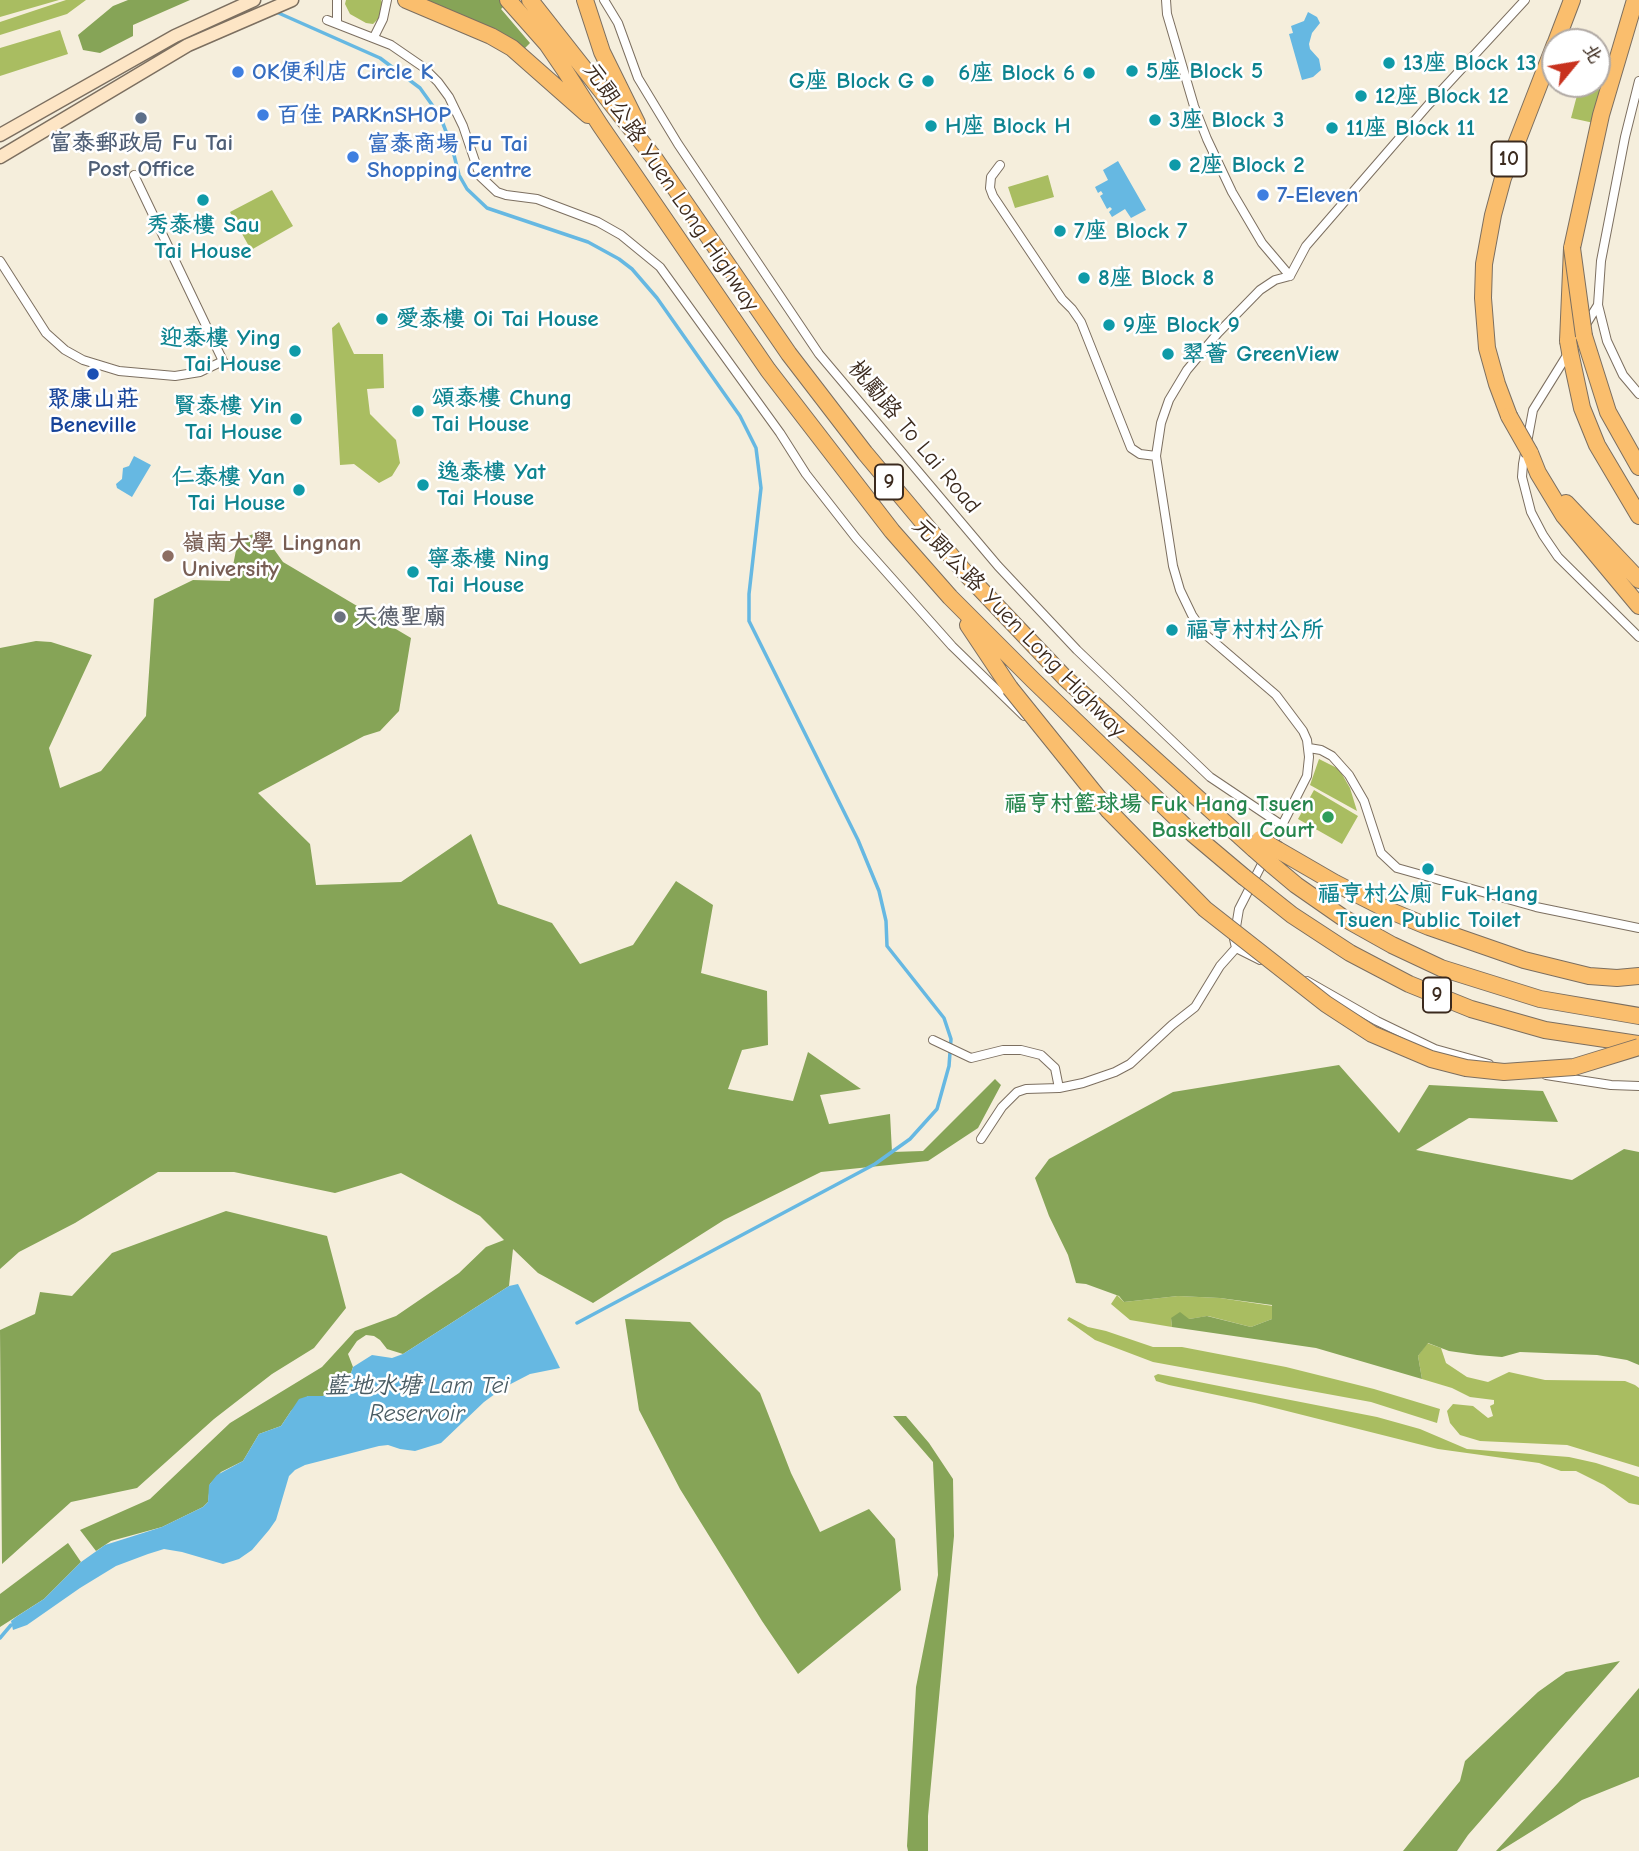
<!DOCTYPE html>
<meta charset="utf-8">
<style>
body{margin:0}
#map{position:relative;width:1639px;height:1851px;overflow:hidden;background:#f5eedc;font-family:"Comic Neue","LXGW WenKai TC",sans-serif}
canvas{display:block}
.north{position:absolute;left:1541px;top:28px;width:70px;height:70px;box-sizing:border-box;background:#fff;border:2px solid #b1aaa5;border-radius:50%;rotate:60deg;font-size:19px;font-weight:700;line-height:28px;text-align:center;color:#3b2a1e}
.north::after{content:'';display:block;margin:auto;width:24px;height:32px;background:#c8321e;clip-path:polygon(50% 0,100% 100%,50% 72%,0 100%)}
</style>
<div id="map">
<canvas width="1639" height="1851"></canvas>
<div class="north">北</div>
</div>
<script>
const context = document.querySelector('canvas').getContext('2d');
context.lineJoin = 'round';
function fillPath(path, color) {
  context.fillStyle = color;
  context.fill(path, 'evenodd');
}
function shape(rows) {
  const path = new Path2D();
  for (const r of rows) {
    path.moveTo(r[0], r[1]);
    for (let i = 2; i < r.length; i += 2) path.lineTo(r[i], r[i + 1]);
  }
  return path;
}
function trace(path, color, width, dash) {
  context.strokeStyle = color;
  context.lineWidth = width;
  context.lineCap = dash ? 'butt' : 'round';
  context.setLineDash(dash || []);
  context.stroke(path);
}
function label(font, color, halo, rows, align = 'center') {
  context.font = font + ' "Comic Neue","LXGW WenKai TC",sans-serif';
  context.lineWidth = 5;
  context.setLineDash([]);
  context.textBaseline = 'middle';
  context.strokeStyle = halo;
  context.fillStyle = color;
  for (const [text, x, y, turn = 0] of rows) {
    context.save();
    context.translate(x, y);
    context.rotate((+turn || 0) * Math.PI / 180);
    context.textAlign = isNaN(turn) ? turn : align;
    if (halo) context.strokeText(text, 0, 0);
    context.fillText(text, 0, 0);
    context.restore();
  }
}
const green = shape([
 [0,0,59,0,0,17],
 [66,0,86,0,67,14,0,35,0,22],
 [346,0,381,0,383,5,379,18,373,24,366,23,350,14,345,4],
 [60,30,68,54,0,76,0,48],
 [1580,84,1612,93,1603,125,1571,118],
 [1048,175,1054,197,1015,208,1008,187],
 [272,190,293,226,251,250,230,212],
 [339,322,354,354,383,354,384,388,367,389,370,414,396,440,400,463,392,476,379,483,354,464,340,465,332,328],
 [1319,759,1339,769,1350,788,1357,811,1310,785],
 [1314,790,1358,816,1342,844,1298,819],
 [1117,1295,1124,1302,1178,1296,1220,1298,1273,1306,1272,1319,1251,1327,1208,1316,1189,1319,1171,1318,1172,1327,1130,1320,1111,1304],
 [1069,1317,1088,1327,1106,1331,1153,1347,1182,1347,1286,1367,1374,1389,1440,1409,1437,1423,1371,1402,1153,1362,1095,1340,1067,1320],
 [1427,1343,1441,1348,1446,1363,1467,1377,1488,1382,1509,1372,1545,1380,1625,1381,1635,1385,1639,1388,1639,1467,1567,1445,1480,1441,1460,1435,1450,1423,1447,1411,1453,1404,1473,1406,1488,1418,1493,1416,1490,1406,1494,1404,1494,1400,1470,1397,1452,1388,1422,1379,1418,1356],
 [1158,1374,1377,1417,1420,1429,1467,1449,1569,1457,1596,1463,1639,1477,1639,1505,1629,1503,1604,1485,1576,1471,1561,1471,1539,1463,1438,1449,1255,1403,1169,1385,1156,1381,1154,1376]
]);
const forest = shape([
 [128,0,190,0,133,25,133,36,100,53,83,50,78,35,113,6],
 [424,0,510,0,501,9,530,43,524,49],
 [261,531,283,562,411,638,399,711,380,731,364,736,258,793,310,844,316,885,401,882,471,834,498,904,552,923,580,964,633,945,676,881,713,905,701,973,767,991,768,1045,742,1050,728,1089,793,1101,808,1052,861,1089,820,1095,829,1124,890,1114,892,1152,923,1151,995,1079,1001,1085,978,1128,928,1161,821,1172,724,1220,593,1303,538,1273,513,1249,509,1286,403,1354,387,1349,380,1340,374,1336,366,1335,357,1341,348,1354,353,1367,351,1373,323,1396,308,1396,291,1411,281,1426,259,1434,243,1461,221,1472,210,1484,208,1502,203,1507,162,1527,111,1541,96,1551,80,1530,150,1499,230,1423,322,1367,355,1331,396,1316,459,1273,486,1247,504,1240,480,1216,401,1173,335,1193,234,1172,158,1172,75,1223,19,1252,0,1269,0,648,36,641,51,642,92,655,49,748,60,788,101,771,146,716,154,599,193,580,230,581,238,540],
 [1339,1065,1399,1133,1429,1085,1543,1091,1558,1122,1469,1118,1416,1150,1572,1180,1624,1149,1639,1152,1639,1365,1627,1360,1597,1355,1520,1352,1502,1357,1477,1355,1449,1351,1428,1343,1418,1356,1422,1379,1316,1348,1172,1327,1171,1318,1180,1312,1189,1319,1207,1316,1251,1327,1272,1319,1272,1305,1220,1298,1178,1296,1124,1302,1119,1296,1086,1284,1076,1283,1068,1255,1049,1216,1035,1178,1049,1159,1173,1092],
 [226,1211,327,1236,346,1308,314,1348,272,1374,214,1419,137,1488,71,1502,2,1564,0,1330,35,1314,40,1292,72,1296,112,1253],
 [625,1319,690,1322,760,1393,791,1473,820,1532,869,1509,895,1539,901,1590,798,1674,762,1621,680,1489,639,1410],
 [893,1416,906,1416,929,1443,953,1479,954,1536,928,1816,928,1851,908,1851,907,1846,916,1687,938,1575,933,1462],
 [68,1543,81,1562,44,1599,0,1627,0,1594],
 [1620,1661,1468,1835,1457,1851,1403,1851,1460,1781,1465,1761,1538,1692,1566,1672],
 [1639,1688,1639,1777,1582,1800,1500,1851,1496,1851,1558,1783]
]);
const water = shape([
 [1308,12,1317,17,1320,23,1312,33,1309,44,1310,49,1319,59,1321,70,1313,77,1302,80,1289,34,1293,33,1291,26,1304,21],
 [1118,161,1146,210,1131,218,1125,209,1112,217,1109,212,1112,209,1110,207,1107,209,1100,196,1103,194,1101,191,1098,193,1095,187,1108,180,1103,170],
 [134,456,151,465,132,497,117,488,116,484,122,479,123,468,129,466],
 [518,1284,560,1368,530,1374,503,1388,484,1402,441,1443,415,1451,400,1449,388,1445,379,1446,305,1465,295,1470,289,1476,276,1520,269,1530,252,1550,239,1559,223,1564,182,1552,164,1549,148,1554,116,1566,80,1588,27,1625,13,1630,11,1621,16,1617,44,1599,81,1562,105,1545,162,1527,203,1507,208,1502,209,1485,217,1475,243,1461,259,1434,281,1426,299,1399,308,1396,323,1396,351,1373,353,1367,372,1355,392,1358,403,1354,509,1286]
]);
const stream = shape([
 [274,11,380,58,420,88,440,116,452,147,459,175,467,189,487,208,588,242,619,259,632,269,657,298,740,416,756,448,761,488,749,594,749,621,858,840,879,891,886,921,887,946,944,1018,951,1039,949,1066,937,1109,910,1139,875,1164,577,1323],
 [0,1638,11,1625]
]);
const street = shape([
 [337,0,337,23],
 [604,0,618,23,638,78,678,144,819,354,998,566,1077,650,1210,777,1283,826],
 [1166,0,1167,14,1194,106,1207,139,1232,192,1262,243,1290,276],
 [327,20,391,45,423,67,438,82,449,97,463,126,480,176,497,192,506,195,537,199,598,222,621,235,660,267,780,433,806,474,856,538,952,646,1024,716],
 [374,37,383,19,387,0],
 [1000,165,991,177,990,188,993,196,1062,299,1072,309,1081,322,1131,448,1140,454,1156,456],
 [0,261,46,333,65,350,83,360,119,371,175,376,200,372,223,361,134,175],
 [1290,276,1306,246,1429,104,1525,0],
 [1598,305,1607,341,1623,375,1639,394],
 [1585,326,1598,305,1601,261,1625,137,1639,81],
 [1569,352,1533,410,1523,464,1522,477,1531,512,1543,535,1558,557,1639,637],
 [1309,748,1321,750,1332,756,1349,775,1364,801,1381,853,1397,868,1536,907,1639,928],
 [1271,847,1307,776,1309,757,1307,740,1303,731,1276,695,1206,635,1192,615,1180,590,1173,566,1156,456,1161,423,1169,400,1187,370,1218,333,1260,290,1275,280,1290,276],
 [1260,960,1236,948,1234,939,1239,909,1265,858],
 [1307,981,1377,1021,1435,1049,1489,1064],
 [933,1040,971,1058,1003,1050,1021,1050,1041,1055,1055,1068,1059,1088],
 [1546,1075,1611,1085,1639,1086],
 [981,1139,1002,1107,1017,1092,1026,1089,1059,1088,1083,1083,1115,1072,1130,1064,1172,1025,1195,1007,1220,966,1236,948]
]);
const secondary = shape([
 [0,135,175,36,254,0],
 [0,157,188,45,292,0]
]);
const highway = shape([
 [406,0,491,36,512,48,588,115],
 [508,0,547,44,564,69,600,125,768,370,892,531,950,597,1033,680,1193,834,1244,877],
 [530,0,655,159,789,354,865,453,968,576,1066,679,1254,849],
 [585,0,602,52,637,123],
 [1556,42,1572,0],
 [1584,336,1608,412,1639,467],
 [1568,341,1572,248,1601,115,1635,0],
 [1570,352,1582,408,1597,445,1639,516],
 [1509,416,1497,384,1487,348,1483,298,1484,264,1493,215,1503,178,1555,44],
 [1530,453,1538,473,1564,516,1639,606],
 [1566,503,1639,580],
 [968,625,1010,688],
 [1278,850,1335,883,1386,909,1429,927,1524,960,1589,976,1617,978,1639,976],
 [1271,864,1296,885,1342,917,1392,945,1441,968,1540,999,1639,1016],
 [1258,888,1292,915,1350,953,1409,984,1471,1009,1545,1030,1639,1044]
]);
const highwayBridge = shape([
 [1572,248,1584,336],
 [1568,341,1570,352],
 [1509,416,1530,453],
 [1010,688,1109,811,1205,909,1326,1004,1372,1034,1431,1059,1466,1068,1504,1072,1574,1067,1639,1047],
 [1260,839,1278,850],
 [1254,849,1271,864],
 [1244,877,1258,888]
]);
const markers = [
 [1389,63,7,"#0f9aa8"],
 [1132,71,7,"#0f9aa8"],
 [238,72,7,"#3f7fe0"],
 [1089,73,7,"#0f9aa8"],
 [928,81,7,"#0f9aa8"],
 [1361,96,7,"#0f9aa8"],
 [263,115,7,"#3f7fe0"],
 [141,118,7,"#5c6f8a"],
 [1155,120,7,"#0f9aa8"],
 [931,126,7,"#0f9aa8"],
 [1332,128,7,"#0f9aa8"],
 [353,157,7,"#3f7fe0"],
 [1175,165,7,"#0f9aa8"],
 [1263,195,7,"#3f7fe0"],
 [203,200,7,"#0f9aa8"],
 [1060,231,7,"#0f9aa8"],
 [1084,278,7,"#0f9aa8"],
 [382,319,7,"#0f9aa8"],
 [1109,325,7,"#0f9aa8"],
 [295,351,7,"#0f9aa8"],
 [1168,354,7,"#0f9aa8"],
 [93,374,7,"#1a4fb4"],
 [418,411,7,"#0f9aa8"],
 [296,419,7,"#0f9aa8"],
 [423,485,7,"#0f9aa8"],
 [299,490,7,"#0f9aa8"],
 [168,556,7,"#8d6e63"],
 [413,572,7,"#0f9aa8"],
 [340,617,7,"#6b7280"],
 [1172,630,7,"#0f9aa8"],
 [1328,817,7,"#2e9e5b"],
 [1428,869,7,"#0f9aa8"]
];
const shields = [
 [1509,159,35],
 [889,482,28],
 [1437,995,28]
];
const shieldNames = [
 ["10",1509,159],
 ["9",889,482],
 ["9",1437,995]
];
const cultureNames = [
 ["13座 Block 13",1403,63],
 ["5座 Block 5",1146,71],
 ["6座 Block 6",1075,73,"right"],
 ["G座 Block G",914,81,"right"],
 ["12座 Block 12",1375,96],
 ["3座 Block 3",1169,120],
 ["H座 Block H",945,126],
 ["11座 Block 11",1346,128],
 ["2座 Block 2",1189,165],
 ["秀泰樓 Sau",203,225,"center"],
 ["Tai House",203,251,"center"],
 ["7座 Block 7",1074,231],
 ["8座 Block 8",1098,278],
 ["愛泰樓 Oi Tai House",396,319],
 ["9座 Block 9",1123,325],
 ["迎泰樓 Ying",281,338,"right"],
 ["Tai House",281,364,"right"],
 ["翠薈 GreenView",1182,354],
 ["頌泰樓 Chung",432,398],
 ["Tai House",432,424],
 ["賢泰樓 Yin",282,406,"right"],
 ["Tai House",282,432,"right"],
 ["逸泰樓 Yat",437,472],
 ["Tai House",437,498],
 ["仁泰樓 Yan",285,477,"right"],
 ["Tai House",285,503,"right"],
 ["寧泰樓 Ning",427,559],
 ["Tai House",427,585],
 ["福亨村村公所",1186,630],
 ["福亨村公廁 Fuk Hang",1428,894,"center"],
 ["Tsuen Public Toilet",1428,920,"center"]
];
const shopNames = [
 ["OK便利店 Circle K",252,72],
 ["百佳 PARKnSHOP",277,115],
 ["富泰商場 Fu Tai",367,144],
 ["Shopping Centre",367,170],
 ["7-Eleven",1277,195]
];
const serviceNames = [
 ["富泰郵政局 Fu Tai",141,143],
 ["Post Office",141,169]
];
const streetNames = [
 ["元朗公路 Yuen Long Highway",671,187,56],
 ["桃勵路 To Lai Road",914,437,50],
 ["元朗公路 Yuen Long Highway",1019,628,46]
];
const transitNames = [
 ["聚康山莊",93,399],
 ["Beneville",93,425]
];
const educationNames = [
 ["嶺南大學 Lingnan",182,543],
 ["University",182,569]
];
const worshipNames = [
 ["天德聖廟",354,617]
];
const leisureNames = [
 ["福亨村籃球場 Fuk Hang Tsuen",1314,804],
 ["Basketball Court",1314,830]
];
const waterNames = [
 ["藍地水塘 Lam Tei",417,1386],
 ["Reservoir",417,1414]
];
fillPath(green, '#a9bd61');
fillPath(forest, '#86a457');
fillPath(water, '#66b8e2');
trace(stream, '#66b8e2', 3.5);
trace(street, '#7c6f60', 10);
trace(secondary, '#7c6f60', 15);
trace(highway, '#7c6f60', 18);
trace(street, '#fff', 8);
trace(secondary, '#fde5c5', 12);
trace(highway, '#fabe6d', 16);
trace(highwayBridge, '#7c6f60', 18, []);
trace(highwayBridge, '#fabe6d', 16);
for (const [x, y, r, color] of markers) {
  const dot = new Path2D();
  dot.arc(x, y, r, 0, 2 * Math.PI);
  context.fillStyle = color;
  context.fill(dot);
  trace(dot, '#fff', 2.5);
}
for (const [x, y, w] of shields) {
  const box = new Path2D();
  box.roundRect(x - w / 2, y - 17.5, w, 35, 5);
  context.fillStyle = '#fff';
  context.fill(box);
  trace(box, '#3b2a1e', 2);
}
label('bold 21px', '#3b2a1e', null, shieldNames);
label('bold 23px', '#0d838f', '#fff', cultureNames, 'left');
label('bold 23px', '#366cbe', '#fff', shopNames, 'left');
label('bold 23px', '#4e5e75', '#fff', serviceNames);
label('23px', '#3b2a1e', '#fff', streetNames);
label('bold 23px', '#164399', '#fff', transitNames);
label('bold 23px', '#785e54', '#fff', educationNames, 'left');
label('bold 23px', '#5b616d', '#fff', worshipNames, 'left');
label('bold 23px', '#27864d', '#fff', leisureNames, 'right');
label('italic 24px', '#4a5c63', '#fff', waterNames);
</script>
